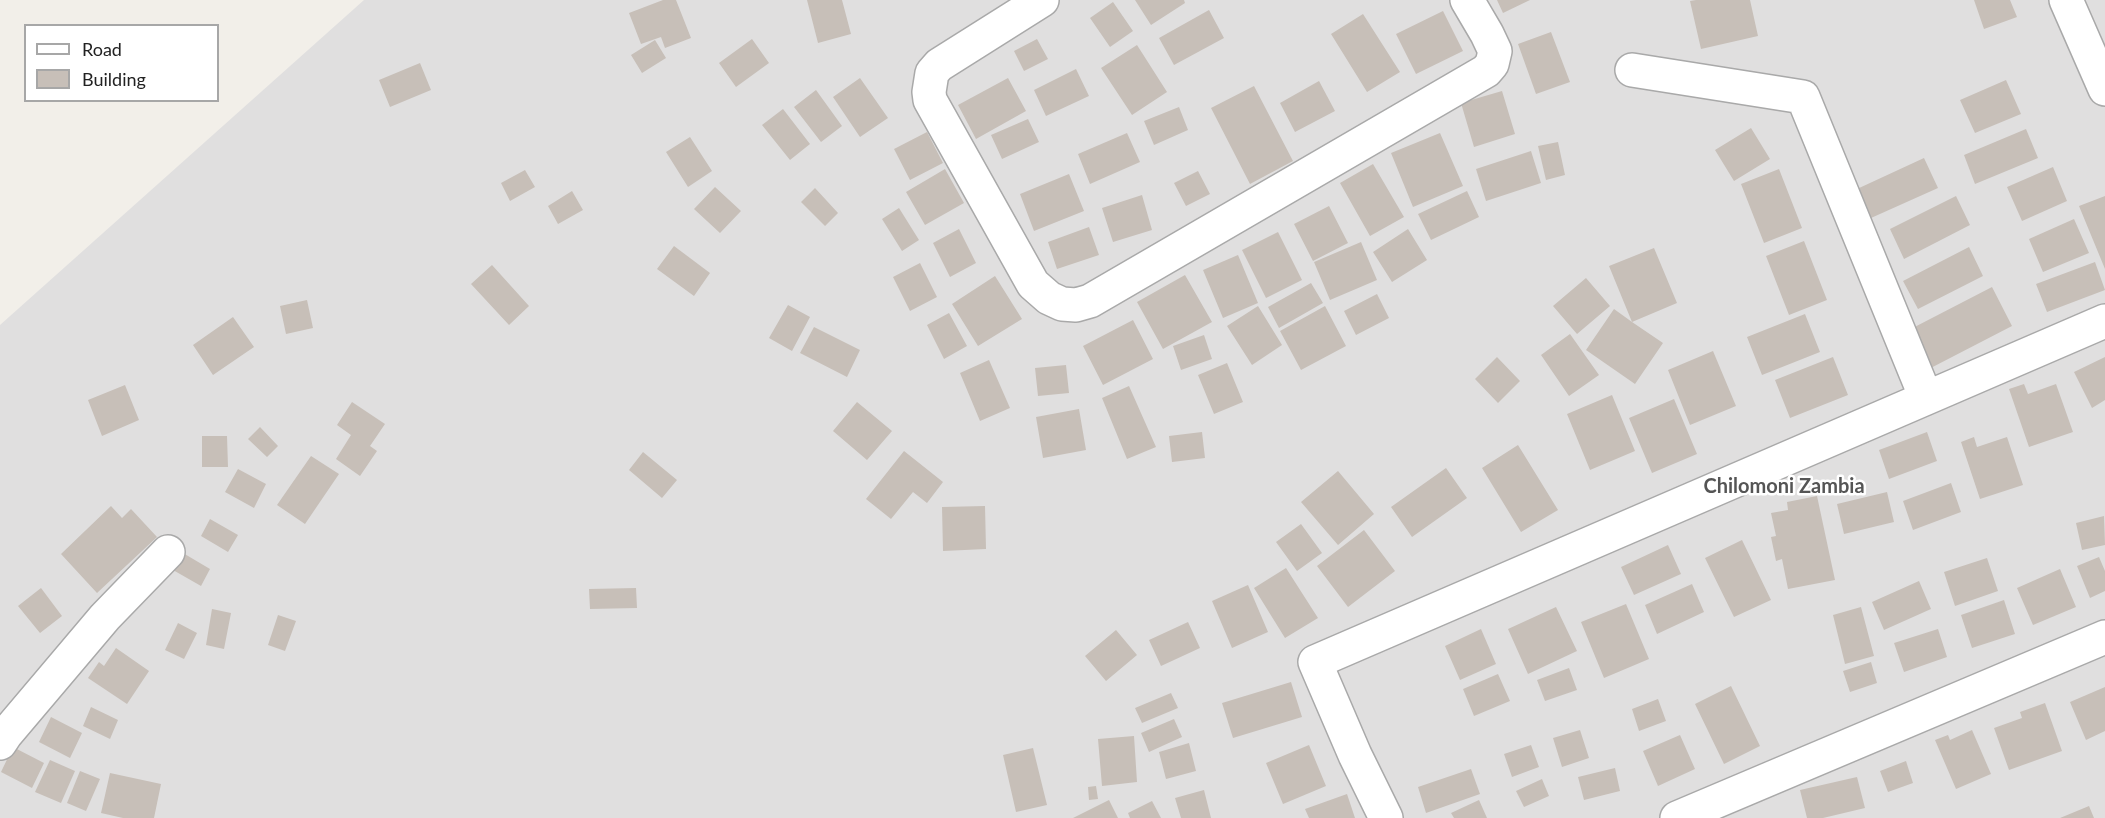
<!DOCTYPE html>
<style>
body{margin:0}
#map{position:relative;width:2105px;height:818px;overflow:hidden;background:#f2efe9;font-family:Lato,sans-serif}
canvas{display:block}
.legend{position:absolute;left:24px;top:24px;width:195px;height:78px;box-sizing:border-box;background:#fff;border:2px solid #a7a7a7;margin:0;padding:8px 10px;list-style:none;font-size:18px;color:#222}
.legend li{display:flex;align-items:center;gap:12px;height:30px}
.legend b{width:30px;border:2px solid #a7a7a7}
</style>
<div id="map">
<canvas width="2105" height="818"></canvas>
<ul class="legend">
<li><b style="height:8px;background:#fff"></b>Road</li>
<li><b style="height:16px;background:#c7bfb8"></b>Building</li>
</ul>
</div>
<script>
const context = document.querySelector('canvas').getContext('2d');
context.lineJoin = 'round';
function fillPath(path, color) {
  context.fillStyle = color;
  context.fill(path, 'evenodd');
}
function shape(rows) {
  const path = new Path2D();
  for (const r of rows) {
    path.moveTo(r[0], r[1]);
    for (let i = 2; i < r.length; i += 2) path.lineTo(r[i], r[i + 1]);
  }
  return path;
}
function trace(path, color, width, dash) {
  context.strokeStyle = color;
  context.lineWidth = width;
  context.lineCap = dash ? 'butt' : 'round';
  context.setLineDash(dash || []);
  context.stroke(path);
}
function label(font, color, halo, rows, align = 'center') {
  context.font = font + ' Lato,sans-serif';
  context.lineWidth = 5;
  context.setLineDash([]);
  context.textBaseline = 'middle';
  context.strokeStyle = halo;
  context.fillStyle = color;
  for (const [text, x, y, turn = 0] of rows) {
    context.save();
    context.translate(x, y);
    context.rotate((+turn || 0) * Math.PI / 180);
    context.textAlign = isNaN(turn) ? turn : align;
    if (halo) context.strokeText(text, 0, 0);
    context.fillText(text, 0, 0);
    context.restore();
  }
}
const residential = shape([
 [364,0,2105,0,2105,818,0,818,0,325]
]);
const building = shape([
 [663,0,676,0,691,38,665,48,661,37,641,44,629,13],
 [807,0,842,0,851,34,818,43],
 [1135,0,1184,0,1185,3,1151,25],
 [1497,0,1530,0,1503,13],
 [1696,0,1750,0,1758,36,1701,49,1690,1],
 [1974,0,2010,0,2017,17,1984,29],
 [1113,2,1133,31,1110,47,1090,18],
 [1209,10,1224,38,1174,65,1159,38],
 [1443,11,1463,51,1416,74,1396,34],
 [1363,14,1400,72,1367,92,1331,34],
 [1551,32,1570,82,1536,94,1518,44],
 [752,39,769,63,736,87,719,63],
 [1037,39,1048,59,1024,71,1014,51],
 [655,40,666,58,642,73,631,55],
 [1137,45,1167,92,1132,115,1101,68],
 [420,63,431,90,390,107,379,80],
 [1076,69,1089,96,1046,116,1034,90],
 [860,78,888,118,860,137,833,97],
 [1008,78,1026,111,976,139,958,105],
 [2006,80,2021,114,1975,133,1960,100],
 [1319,81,1335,111,1295,132,1280,103],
 [1254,86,1293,161,1250,184,1211,108],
 [816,90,842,126,821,142,794,107],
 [1502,91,1515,134,1474,147,1461,103],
 [1179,107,1188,130,1154,145,1144,121],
 [783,109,810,144,790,160,762,125],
 [1028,119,1039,142,1002,159,991,135],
 [1751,128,1770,159,1734,181,1715,150],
 [2026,129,2038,158,1975,184,1964,155],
 [927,132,943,163,910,180,894,149],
 [1127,133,1140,162,1090,184,1078,154],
 [1440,133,1463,186,1413,207,1391,153],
 [690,137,712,171,688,187,666,152],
 [1558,142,1565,175,1546,180,1538,146],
 [1531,151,1541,183,1486,201,1476,169],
 [1924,158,1938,188,1871,218,1857,189],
 [1373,164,1404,217,1370,236,1340,183],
 [2053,167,2067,201,2022,221,2007,187],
 [945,169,964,203,925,225,906,192],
 [1779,169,1802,228,1764,243,1741,184],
 [525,170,535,187,510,201,501,183],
 [1198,171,1210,194,1186,206,1174,183],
 [1069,174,1084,211,1034,231,1020,194],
 [715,187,741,211,720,233,694,209],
 [815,188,838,213,825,226,801,202],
 [572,191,583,210,558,224,548,206],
 [1467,191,1479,217,1431,240,1418,214],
 [1142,195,1152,230,1113,242,1102,208],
 [1956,196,1970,225,1904,259,1890,229],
 [2105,196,2105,269,2079,206],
 [1329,206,1348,243,1313,261,1294,224],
 [899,208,919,240,902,251,882,219],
 [2074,219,2089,253,2043,272,2029,239],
 [1089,227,1099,255,1057,269,1048,242],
 [959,229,976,263,950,277,933,243],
 [1408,229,1427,260,1392,282,1373,252],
 [1278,232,1302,280,1266,298,1242,250],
 [1804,241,1827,300,1789,315,1766,256],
 [1361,242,1377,280,1330,300,1314,262],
 [674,246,710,273,694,296,657,269],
 [1969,247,1983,276,1918,309,1903,281],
 [1654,248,1677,303,1632,322,1663,343,1635,384,1586,350,1614,309,1632,322,1609,266],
 [1238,255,1258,303,1223,318,1203,270],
 [2095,262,2105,290,2047,312,2036,284],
 [920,263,937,297,910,311,893,277],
 [492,265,529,306,509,325,471,284],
 [1185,275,1212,322,1163,349,1137,302],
 [995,276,1022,319,978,346,952,304],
 [1586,278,1610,306,1577,334,1553,306],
 [1311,283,1323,303,1279,328,1268,307],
 [1992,287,2012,326,1923,372,1903,333],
 [1377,294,1389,318,1356,335,1344,311],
 [307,300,313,328,286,334,280,306],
 [788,305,810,317,792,351,769,338],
 [1258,306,1282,345,1252,365,1227,326],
 [1325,306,1346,346,1301,370,1280,331],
 [949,313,967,346,944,359,927,325],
 [1805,314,1820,352,1762,375,1747,337],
 [233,317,254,347,213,375,193,345],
 [1133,320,1153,359,1103,385,1083,346],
 [814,327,860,350,847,377,800,353],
 [1570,334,1599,375,1569,396,1541,355],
 [1204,335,1212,359,1181,370,1173,346],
 [1713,351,1736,406,1690,425,1668,370],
 [1497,357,1520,381,1498,403,1475,379],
 [1833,357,1848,395,1790,418,1775,380],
 [2105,357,2105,400,2092,408,2074,372],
 [989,360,1010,408,980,421,960,373],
 [1227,363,1243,402,1214,414,1198,375],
 [1066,365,1069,393,1038,396,1035,368],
 [2024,384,2028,394,2056,384,2073,432,2029,447,2009,389],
 [125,385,139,420,102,436,88,400],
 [1129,386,1156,447,1127,459,1102,398],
 [1612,395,1635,451,1590,470,1567,414],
 [1674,399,1697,454,1652,473,1629,418],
 [352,402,385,424,370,446,377,451,360,476,336,459,351,435,337,425],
 [857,402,892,431,867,460,833,431],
 [1079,409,1086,450,1043,458,1036,417],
 [260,427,278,446,267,457,248,439],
 [1202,432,1205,458,1172,462,1169,436],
 [1927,432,1937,461,1889,479,1879,450],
 [202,436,227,436,228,467,202,467],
 [1974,437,1977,447,2007,437,2023,485,1980,499,1961,442],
 [1518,445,1558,510,1521,532,1482,468],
 [904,451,943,482,927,503,913,492,891,519,866,499],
 [643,452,677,480,662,498,629,470],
 [311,456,339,474,305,524,277,505],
 [1446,468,1467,498,1412,537,1391,507],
 [238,469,266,484,254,508,225,492],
 [1338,471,1374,514,1338,545,1301,502],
 [1951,483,1961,512,1913,530,1903,501],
 [1887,492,1894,522,1844,534,1837,504],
 [1817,496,1835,580,1788,589,1782,559,1776,561,1771,537,1776,536,1771,513,1788,510,1787,502],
 [111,506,122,518,131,509,157,537,97,593,61,554],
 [985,506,986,549,943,551,942,507],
 [2104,516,2105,545,2082,550,2076,523],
 [210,519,238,535,228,552,201,536],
 [1301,524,1322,553,1297,571,1276,542],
 [1364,530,1395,571,1348,607,1317,566],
 [1742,540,1771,600,1734,617,1705,558],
 [1668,545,1681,574,1634,595,1621,567],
 [183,553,210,569,201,586,173,570],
 [2099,557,2105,571,2105,591,2090,598,2077,566],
 [1987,558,1998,591,1955,606,1944,572],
 [1286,568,1318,618,1285,638,1254,588],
 [2060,569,2076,607,2033,625,2017,588],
 [1919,581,1931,609,1884,630,1872,602],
 [1692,584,1704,612,1657,634,1645,605],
 [1248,585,1268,632,1232,648,1212,601],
 [41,588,62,616,40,633,18,606],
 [636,588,637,608,590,609,589,589],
 [2004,600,2015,634,1972,648,1961,615],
 [1626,604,1649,659,1604,678,1581,622],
 [1556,607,1577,651,1528,674,1508,629],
 [1861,607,1874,656,1845,664,1833,615],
 [212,609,231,613,224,649,206,645],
 [278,615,296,621,285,651,268,645],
 [1188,622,1200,648,1161,666,1149,640],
 [178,623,197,633,184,659,165,650],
 [1481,629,1496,664,1460,680,1445,646],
 [1938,629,1947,657,1904,672,1894,643],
 [1116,630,1137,655,1106,681,1085,656],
 [116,648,149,671,127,704,88,678,99,662,104,666],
 [1871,662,1877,683,1850,692,1843,671],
 [1569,668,1577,690,1545,701,1537,680],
 [1498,674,1510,701,1474,716,1463,689],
 [1291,682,1302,717,1233,738,1222,703],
 [1731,686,1760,746,1724,764,1695,704],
 [2105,687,2105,731,2086,740,2070,702],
 [1171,693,1178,708,1142,723,1135,708],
 [1658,699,1666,721,1639,731,1632,709],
 [2045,703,2062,751,2009,770,1994,728,2022,718,2020,712],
 [91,707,118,720,110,739,83,726],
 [51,717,82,733,70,758,39,742],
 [1174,719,1182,737,1149,752,1141,733],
 [1580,730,1589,758,1562,767,1553,738],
 [1972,730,1991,774,1956,789,1935,740,1948,735,1950,740],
 [1680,735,1695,769,1658,786,1643,751],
 [1134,736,1137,782,1102,786,1098,739],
 [1189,743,1196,771,1166,779,1159,752],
 [1309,745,1326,786,1283,804,1266,763],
 [1531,745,1539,767,1512,777,1504,754],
 [13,747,44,763,32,788,1,772],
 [1033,748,1047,805,1016,812,1003,755],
 [50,760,75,771,61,803,35,792],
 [1906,761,1913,783,1888,792,1880,771],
 [1615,768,1620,791,1584,800,1578,777],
 [1471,769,1480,794,1426,813,1418,787],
 [80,771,100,779,86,811,67,803],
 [110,773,161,784,154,818,123,818,101,813],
 [1857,777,1865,808,1823,818,1807,818,1800,790],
 [1542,779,1549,796,1524,807,1516,791],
 [1096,786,1098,799,1089,800,1088,787],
 [1204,790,1211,818,1181,818,1175,798],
 [1347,794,1355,818,1309,818,1305,809],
 [1109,800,1118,818,1073,818],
 [1479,800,1487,818,1454,818,1451,813],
 [1152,801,1161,818,1130,818,1128,813],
 [2089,806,2094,818,2060,818]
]);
const minor = shape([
 [1042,0,939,65,932,73,929,92,930,100,1033,284,1049,298,1062,304,1076,305,1090,301,1486,71,1492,64,1495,51,1487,34,1467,0],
 [2066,0,2105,89],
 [1632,70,1803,97,1926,398],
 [0,743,6,734,105,617,168,552],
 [1386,818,1355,755,1315,662,2105,321],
 [1677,818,2105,637]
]);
const quarterNames = [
 ["Chilomoni Zambia",1784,487]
];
fillPath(residential, '#e0dfdf');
fillPath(building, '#c7bfb8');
trace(minor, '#a9a9a9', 36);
trace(minor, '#fff', 33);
label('bold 20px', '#555', '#fff', quarterNames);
</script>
